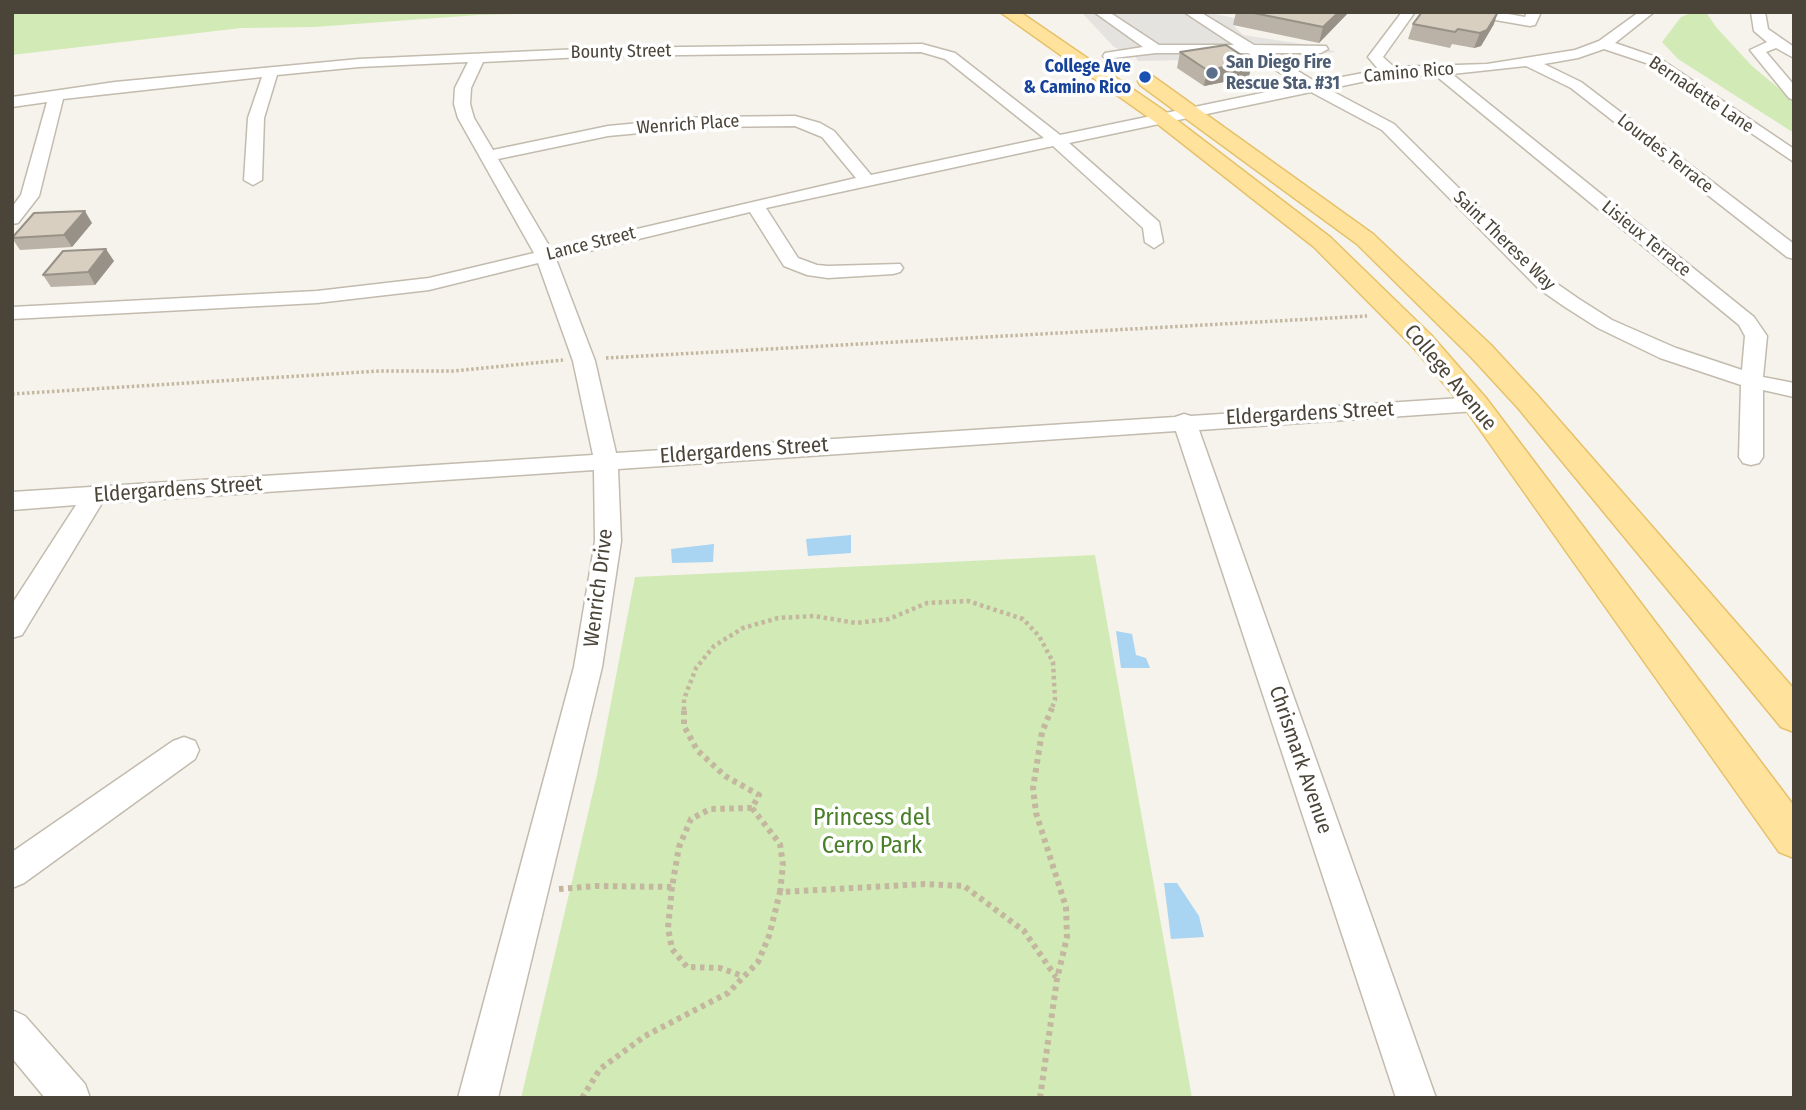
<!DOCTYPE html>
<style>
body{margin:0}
#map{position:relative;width:1806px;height:1110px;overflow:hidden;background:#f6f3ec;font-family:"Fira Sans Condensed",sans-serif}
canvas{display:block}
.frame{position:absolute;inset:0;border:14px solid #4b4439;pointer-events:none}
</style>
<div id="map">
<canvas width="1806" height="1110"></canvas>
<div class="frame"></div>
</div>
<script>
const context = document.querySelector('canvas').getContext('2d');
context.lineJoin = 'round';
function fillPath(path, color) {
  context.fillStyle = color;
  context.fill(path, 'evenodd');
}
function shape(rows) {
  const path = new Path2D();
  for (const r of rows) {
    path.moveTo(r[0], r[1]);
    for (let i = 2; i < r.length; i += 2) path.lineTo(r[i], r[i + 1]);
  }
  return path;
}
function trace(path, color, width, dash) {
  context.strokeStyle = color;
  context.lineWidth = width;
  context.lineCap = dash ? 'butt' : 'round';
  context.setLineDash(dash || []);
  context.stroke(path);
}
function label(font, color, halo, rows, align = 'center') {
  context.font = font + ' "Fira Sans Condensed",sans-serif';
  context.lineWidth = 7;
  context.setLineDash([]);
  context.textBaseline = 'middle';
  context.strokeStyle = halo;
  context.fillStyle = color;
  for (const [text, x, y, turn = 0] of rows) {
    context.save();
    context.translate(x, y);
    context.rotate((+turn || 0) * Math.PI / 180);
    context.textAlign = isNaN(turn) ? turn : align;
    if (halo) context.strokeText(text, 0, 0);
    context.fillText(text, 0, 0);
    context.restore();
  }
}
const green = shape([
 [12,12,597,12,478,15,314,27,241,28,12,55],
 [1693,12,1706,12,1716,27,1752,66,1794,101,1794,133,1678,59,1662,42,1681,17],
 [1095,555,1192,1098,521,1098,597,775,635,577]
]);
const parking = shape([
 [1081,12,1210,13,1240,19,1233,25,1243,35,1322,47,1336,52,1281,57,1235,54,1196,60,1138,61,1135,56,1114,47]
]);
const water = shape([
 [851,535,851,553,808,556,806,539],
 [714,544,713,562,672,563,671,549],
 [1116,631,1132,634,1136,655,1146,658,1150,668,1121,668],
 [1164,883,1177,883,1199,916,1204,937,1171,939]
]);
const pathFar2 = shape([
 [606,358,1367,316],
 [12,394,379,371,453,371,563,360]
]);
const pathFar1 = shape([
 [684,710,684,699,696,668,714,646,743,628,778,618,814,616,856,623,889,619,927,603,968,601,1023,619,1039,636,1053,662,1055,700,1051,710]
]);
const path = shape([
 [752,808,780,844,783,865,780,892],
 [672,887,668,928,672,949,687,967,720,968,743,976],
 [559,889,596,886,672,887,679,847,691,819,710,809,752,808,759,795,725,776,697,750,684,726,684,708],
 [582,1098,600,1069,645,1036,728,993,758,962,769,936,780,892,925,884,964,886,1024,931,1056,977],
 [1040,1098,1057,979,1067,937,1066,907,1036,813,1033,788,1042,732,1052,708]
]);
const minor = shape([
 [1094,12,1109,12,1159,45,1234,45,1184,12,1200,12,1254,45,1326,46,1328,49,1321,53,1268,53,1316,82,1379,70,1368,57,1402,12,1415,12,1383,57,1394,67,1487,64,1575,50,1599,41,1639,12,1654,12,1615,43,1659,58,1794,149,1794,162,1649,64,1604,49,1578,58,1544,64,1581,82,1794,244,1794,259,1787,257,1571,88,1526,66,1452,74,1754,317,1767,336,1763,377,1794,383,1794,397,1763,390,1763,457,1759,463,1751,465,1743,463,1739,457,1741,385,1660,358,1598,328,1565,307,1539,289,1382,130,1311,92,1069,143,1159,222,1163,242,1154,248,1145,242,1143,228,1053,146,766,208,798,258,817,265,828,266,900,264,903,268,900,272,893,274,828,278,807,275,784,266,750,212,556,259,595,361,616,453,1175,417,1184,414,1191,416,1476,397,1484,399,1487,404,1484,409,1476,411,1199,430,1436,1098,1396,1098,1176,431,618,469,621,541,602,667,498,1098,458,1098,574,667,595,541,594,470,102,503,22,635,12,638,12,604,76,505,12,510,12,492,593,455,573,361,538,263,429,290,317,303,12,319,12,307,317,291,429,278,534,253,458,118,454,104,455,88,468,62,359,67,277,75,264,118,262,180,253,185,244,180,248,118,262,77,63,99,39,196,18,223,12,224,12,207,21,195,47,102,12,107,12,97,115,82,359,59,603,48,922,44,955,53,1060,135,1300,85,1248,53,1156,53,1105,59,1103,56,1105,53,1143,47,1094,12],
 [921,52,945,59,1044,138,871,175,834,131,820,123,795,116,703,117,608,126,493,150,474,118,470,104,471,88,483,62,603,56,921,52],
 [1435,75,1739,325,1745,336,1742,370,1676,348,1612,320,1579,299,1553,281,1394,124,1328,89,1390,76,1435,75],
 [795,126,822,137,856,178,551,249,498,159,608,136,703,127,795,126],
 [1466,12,1497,12,1525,17,1527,12,1541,12,1535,25,1530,26,1472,16,1466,12],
 [1751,12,1765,12,1768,29,1794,47,1794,58,1776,48,1766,52,1794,85,1794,100,1789,98,1750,50,1767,42,1754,31,1751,12],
 [184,737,195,741,199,750,195,759,24,883,12,888,12,852,173,741,184,737],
 [12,1010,25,1016,85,1084,90,1098,45,1098,12,1058,12,1010]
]);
const major = shape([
 [1000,12,1020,12,1169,114,1330,237,1431,335,1486,398,1794,806,1794,858,1779,852,1466,410,1413,347,1314,247,1155,122,1000,12],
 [1147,75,1154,77,1373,234,1491,345,1538,396,1794,689,1794,732,1781,727,1518,408,1471,357,1357,244,1140,85,1138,81,1147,75]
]);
const wall = shape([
 [1236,12,1349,12,1319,43,1233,25],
 [1413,24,1494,24,1481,46,1474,48,1452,44,1450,48,1408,39],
 [1180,52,1249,77,1204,86,1177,68],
 [92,223,72,247,20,250,12,238,12,237],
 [114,261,95,285,51,287,43,275]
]);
const shadedWall = shape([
 [1339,12,1349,12,1319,43,1323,27],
 [1498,12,1494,24,1481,46,1474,48,1480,33],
 [1252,62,1249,77,1204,86,1207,70],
 [85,211,92,223,72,247,64,235],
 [106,249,114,261,95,285,88,272]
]);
const building = shape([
 [1249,12,1339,12,1323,27,1249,12],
 [1422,12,1498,12,1487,30,1480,33,1458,29,1455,32,1413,24,1422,12],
 [1226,45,1252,62,1207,70,1180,52,1226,45],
 [85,211,64,235,12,238,34,213,85,211],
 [106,249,88,272,43,275,63,251,106,249]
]);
const markers = [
 [1212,73,7,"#5c6f8a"],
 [1145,77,7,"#1a4fb4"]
];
const farStreetnames = [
 ["Bounty Street",621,52,-1],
 ["Camino Rico",1409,73,-5],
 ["Bernadette Lane",1701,95,34],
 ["Wenrich Place",688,125,-4],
 ["Lourdes Terrace",1665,154,38],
 ["Lisieux Terrace",1646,239,39],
 ["Saint Therese Way",1504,241,44],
 ["Lance Street",591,244,-14]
];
const farServicenames = [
 ["San Diego Fire",1226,63],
 ["Rescue Sta. #31",1226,84]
];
const farTransitnames = [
 ["College Ave",1131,67],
 ["& Camino Rico",1131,88]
];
const streetNames = [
 ["College Avenue",1450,378,50],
 ["Eldergardens Street",1310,414,-3],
 ["Eldergardens Street",744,451,-4],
 ["Eldergardens Street",178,490,-4],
 ["Wenrich Drive",599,588,-83],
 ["Chrismark Avenue",1300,760,71]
];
const nearParknames = [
 ["Princess del",872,818],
 ["Cerro Park",872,846]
];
fillPath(green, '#d2eab5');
fillPath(parking, '#e5e3e0');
fillPath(water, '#a9d4f2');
trace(minor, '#c2bbae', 3);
trace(major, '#e6c16a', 3);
trace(pathFar2, '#c4b79f', 3.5, [2.5, 2.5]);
trace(pathFar1, '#c4b79f', 4.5, [3.5, 3.5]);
trace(path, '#c4b79f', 6, [4.5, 4.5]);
fillPath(minor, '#fff');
fillPath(major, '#ffe39c');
fillPath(wall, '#bab2a6');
fillPath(shadedWall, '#979187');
fillPath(building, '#d8cfc1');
trace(building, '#979187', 2);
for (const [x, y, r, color] of markers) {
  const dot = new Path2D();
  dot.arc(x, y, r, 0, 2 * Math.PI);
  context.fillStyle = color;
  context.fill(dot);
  trace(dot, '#fff', 2.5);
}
label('18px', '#4b4439', '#fff', farStreetnames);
label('bold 18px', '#4e5e75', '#fff', farServicenames, 'left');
label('bold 18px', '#164399', '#fff', farTransitnames, 'right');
label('21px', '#4b4439', '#fff', streetNames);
label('24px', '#4a7f2a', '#fff', nearParknames);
</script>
